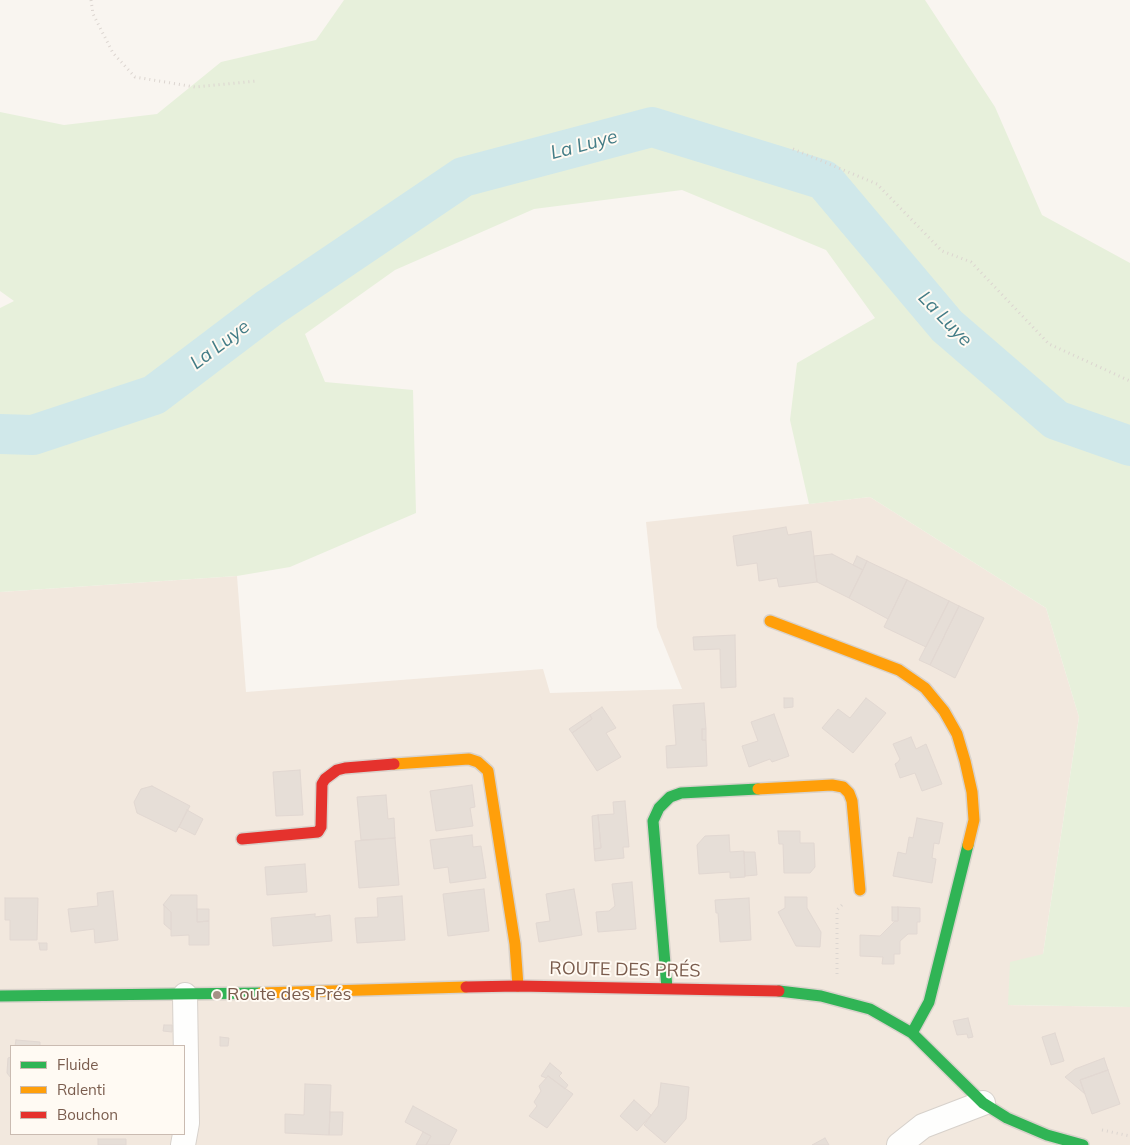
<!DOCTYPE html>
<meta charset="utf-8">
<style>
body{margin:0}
#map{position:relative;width:1130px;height:1145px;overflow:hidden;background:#f9f5f0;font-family:Mulish,sans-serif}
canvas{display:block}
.legend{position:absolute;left:10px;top:1045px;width:175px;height:90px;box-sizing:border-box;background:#fffaf3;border:1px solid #cabbb1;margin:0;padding:6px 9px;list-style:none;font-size:15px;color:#7a5c4d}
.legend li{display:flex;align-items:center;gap:10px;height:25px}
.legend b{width:25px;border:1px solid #cabbb1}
</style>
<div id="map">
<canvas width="1130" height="1145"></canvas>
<ul class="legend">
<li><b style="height:6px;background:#30b455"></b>Fluide</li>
<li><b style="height:6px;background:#ff9f0a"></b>Ralenti</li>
<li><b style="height:6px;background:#e5322d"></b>Bouchon</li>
</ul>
</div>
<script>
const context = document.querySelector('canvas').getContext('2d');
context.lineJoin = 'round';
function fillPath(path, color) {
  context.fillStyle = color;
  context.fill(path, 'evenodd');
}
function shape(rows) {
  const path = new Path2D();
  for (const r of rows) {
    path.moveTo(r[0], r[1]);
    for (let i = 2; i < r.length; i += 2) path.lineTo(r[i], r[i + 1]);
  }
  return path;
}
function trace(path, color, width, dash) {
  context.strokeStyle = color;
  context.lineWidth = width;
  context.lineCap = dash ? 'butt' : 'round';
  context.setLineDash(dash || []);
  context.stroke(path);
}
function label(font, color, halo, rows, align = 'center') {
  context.font = font + ' Mulish,sans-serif';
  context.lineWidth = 4;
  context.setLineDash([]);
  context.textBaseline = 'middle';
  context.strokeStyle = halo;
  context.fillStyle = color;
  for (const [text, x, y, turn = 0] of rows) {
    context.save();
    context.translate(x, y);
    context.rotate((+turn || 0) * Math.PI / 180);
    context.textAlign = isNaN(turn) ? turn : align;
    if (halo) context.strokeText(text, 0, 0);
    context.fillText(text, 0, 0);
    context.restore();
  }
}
const residential = shape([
 [870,497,1046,608,1079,717,1043,954,1008,1005,1130,1007,1130,1145,0,1145,0,592,237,576,246,692,543,669,550,693,682,689,657,627,646,522],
 [11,1046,184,1046,184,1134,11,1134]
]);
const green = shape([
 [344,0,925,0,995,107,1042,215,1130,263,1130,1007,1008,1005,1010,962,1043,954,1079,717,1046,608,870,497,809,504,790,420,797,363,875,318,826,250,682,190,534,209,395,270,305,334,325,382,413,390,416,513,290,567,237,576,0,592,0,308,14,301,0,291,0,112,64,125,157,114,221,62,316,40]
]);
const river = shape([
 [0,434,33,435,154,395,269,308,463,177,652,127,824,180,947,326,1056,420,1130,446]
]);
const building = shape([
 [786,527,788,535,811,531,817,582,779,587,777,578,759,581,757,563,737,566,733,536,786,527],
 [832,554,863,570,849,598,817,582,814,556,832,554],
 [857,556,867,561,863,570,853,565,857,556],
 [867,561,907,580,888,619,849,598,867,561],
 [907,580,949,601,926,647,884,627,907,580],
 [949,601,959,606,930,665,919,660,949,601],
 [959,606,984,618,955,678,930,665,959,606],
 [735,635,736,687,721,688,720,649,694,650,693,637,735,635],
 [784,698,793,698,793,707,784,708,784,698],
 [866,698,886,713,853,753,822,728,838,709,850,718,866,698],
 [704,703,706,729,702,729,702,740,706,740,707,766,667,768,666,746,676,745,673,705,704,703],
 [602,707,616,728,606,733,621,757,597,771,572,733,592,719,590,715,602,707],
 [774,714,789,756,772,762,770,759,749,767,742,746,758,741,751,722,774,714],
 [590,715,592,719,572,733,569,729,590,715],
 [702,729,706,729,706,740,702,740,702,729],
 [911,737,916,749,926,744,942,784,922,791,915,773,900,778,895,764,898,762,900,759,893,744,911,737],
 [300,770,303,815,276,816,273,772,300,770],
 [472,785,475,807,470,808,473,826,436,831,430,791,472,785],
 [152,786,190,806,176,832,137,813,134,802,141,789,152,786],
 [386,795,388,819,394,818,395,838,361,840,357,797,386,795],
 [625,801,629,847,623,847,624,858,595,861,594,849,601,848,598,815,614,814,613,802,625,801],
 [187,810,203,819,195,835,179,827,187,810],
 [598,815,601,848,594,849,592,816,598,815],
 [917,818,943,823,939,844,934,843,932,858,936,859,932,883,893,876,898,852,906,854,909,837,913,838,917,818],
 [778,831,800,831,800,843,814,843,815,867,810,873,784,873,783,844,779,844,778,831],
 [472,835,473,847,481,846,486,878,450,883,448,867,434,869,430,840,472,835],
 [729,835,730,852,744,851,745,877,730,878,730,872,699,874,697,845,705,836,729,835],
 [395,838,399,885,359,888,355,841,395,838],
 [744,852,755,852,757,875,745,876,744,852],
 [305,864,307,892,267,895,265,867,305,864],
 [632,882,636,929,598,932,596,912,609,911,615,906,612,884,632,882],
 [484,889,489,931,448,936,443,894,484,889],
 [574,889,582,935,539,942,536,923,550,921,546,894,574,889],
 [113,891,118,940,95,943,94,929,71,932,68,909,98,906,97,893,113,891],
 [171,895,197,895,197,922,209,921,209,945,189,945,189,935,171,936,171,912,163,905,171,895],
 [402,896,405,940,357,943,355,918,378,917,377,898,402,896],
 [785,897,807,897,807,908,821,932,820,947,796,946,778,912,785,908,785,897],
 [5,898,38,898,37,940,10,940,10,920,5,920,5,898],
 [749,898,751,940,720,942,718,913,716,913,715,900,749,898],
 [164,905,171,912,171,930,164,924,164,905],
 [892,907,898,907,898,921,892,921,892,907],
 [898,907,920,908,920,922,917,922,917,934,908,934,900,941,900,954,894,954,894,964,882,964,883,957,860,956,860,935,880,936,895,921,898,921,898,907],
 [197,909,209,909,209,921,197,922,197,909],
 [315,914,315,917,330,915,332,941,273,946,271,918,315,914],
 [39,943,47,943,47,950,40,950,39,943],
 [968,1018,973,1037,968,1038,967,1034,957,1035,953,1021,968,1018],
 [164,1025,172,1025,172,1032,163,1031,164,1025],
 [1055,1033,1064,1061,1051,1065,1042,1037,1055,1033],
 [220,1037,229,1038,228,1046,220,1046,220,1037],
 [16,1040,40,1042,40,1046,15,1046,16,1040],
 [11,1057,11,1078,7,1073,8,1058,11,1057],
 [1104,1058,1108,1070,1080,1080,1085,1094,1065,1077,1075,1069,1104,1058],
 [550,1063,562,1073,559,1076,568,1085,565,1089,548,1076,546,1078,541,1076,550,1063],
 [1108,1070,1120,1104,1092,1114,1080,1080,1108,1070],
 [548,1076,573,1094,547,1128,529,1116,537,1106,534,1102,541,1091,539,1086,548,1076],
 [661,1083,689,1087,686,1119,665,1143,644,1125,658,1106,661,1083],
 [305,1084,331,1085,329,1135,285,1133,285,1114,304,1115,305,1084],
 [634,1100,651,1115,637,1131,620,1116,634,1100],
 [413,1106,457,1130,449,1145,426,1145,431,1136,405,1122,413,1106],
 [330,1112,343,1112,342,1135,329,1135,330,1112],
 [423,1132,431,1136,426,1145,416,1145,423,1132],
 [825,1138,829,1145,812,1145,825,1138],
 [98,1139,126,1139,126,1145,98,1145,98,1139]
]);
const path = shape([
 [91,0,93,14,113,53,135,77,195,87,257,81],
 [793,149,877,184,942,251,971,262,1049,344,1130,381],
 [837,974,837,910,842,905],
 [1102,1130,1130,1136]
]);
const street = shape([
 [183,1145,187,1123,185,995],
 [899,1145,923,1126,983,1103]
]);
const fast = shape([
 [667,988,653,821,659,808,670,797,681,793,758,789],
 [779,991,821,996,870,1009,912,1033,983,1103,1007,1118,1047,1135,1083,1145],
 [0,996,261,993],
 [912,1033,929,1002,968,845]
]);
const slow = shape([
 [770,621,899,670,925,688,944,711,957,734,965,761,972,792,974,820,968,845],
 [394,764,469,759,478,762,488,771,515,944,518,986],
 [758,789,832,785,843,787,849,793,852,801,860,890],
 [261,993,466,987]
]);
const jam = shape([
 [242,839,318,832,321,827,322,784,325,779,337,770,345,768,394,764],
 [466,987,518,986,779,991]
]);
const markers = [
 [217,995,5,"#a69286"]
];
const streetNames = [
 ["ROUTE DES PRÉS",625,970,1]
];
const poiNames = [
 ["Route des Prés",227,995]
];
const waterNames = [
 ["La Luye",584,145,-15],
 ["La Luye",945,319,46],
 ["La Luye",220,345,-37]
];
fillPath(residential, '#f2e8de');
fillPath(green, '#e7f0db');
trace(river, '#d0e8ea', 40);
fillPath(building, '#e6ded7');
trace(building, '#e2d8d2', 1);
trace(street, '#d7d1cb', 26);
trace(fast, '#d9d2cb', 14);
trace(slow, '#d9d2cb', 14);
trace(jam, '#d9d2cb', 14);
trace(path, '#dcd5d0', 3, [1, 4]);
trace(street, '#fefefd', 24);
trace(fast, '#30b455', 11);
trace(slow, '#ff9f0a', 11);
trace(jam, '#e5322d', 11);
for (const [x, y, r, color] of markers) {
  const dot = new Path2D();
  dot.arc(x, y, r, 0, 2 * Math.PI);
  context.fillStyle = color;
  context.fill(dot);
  trace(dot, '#fffaf3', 2);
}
label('18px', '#7a5c4d', '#fffaf3', streetNames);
label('18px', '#7a5c4d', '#fffaf3', poiNames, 'left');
label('italic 19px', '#437c86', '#fffaf3', waterNames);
</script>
